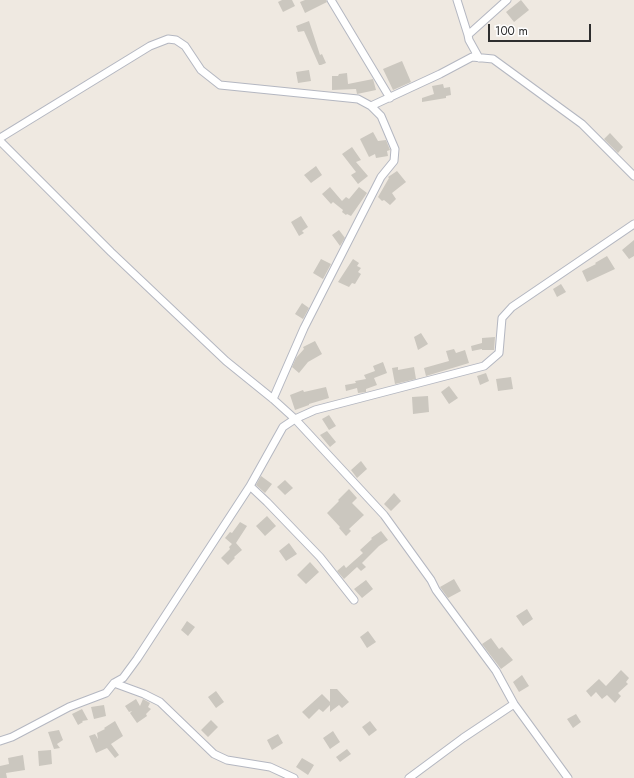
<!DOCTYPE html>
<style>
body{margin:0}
#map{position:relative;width:634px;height:778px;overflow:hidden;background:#efe9e1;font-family:Jost,sans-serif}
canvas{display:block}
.scale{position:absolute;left:488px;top:24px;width:103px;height:18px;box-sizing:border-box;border:2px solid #2e2e2e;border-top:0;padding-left:5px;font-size:12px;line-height:14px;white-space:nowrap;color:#2e2e2e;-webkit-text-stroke:3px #fff;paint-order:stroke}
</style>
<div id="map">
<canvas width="634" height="778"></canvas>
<div class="scale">100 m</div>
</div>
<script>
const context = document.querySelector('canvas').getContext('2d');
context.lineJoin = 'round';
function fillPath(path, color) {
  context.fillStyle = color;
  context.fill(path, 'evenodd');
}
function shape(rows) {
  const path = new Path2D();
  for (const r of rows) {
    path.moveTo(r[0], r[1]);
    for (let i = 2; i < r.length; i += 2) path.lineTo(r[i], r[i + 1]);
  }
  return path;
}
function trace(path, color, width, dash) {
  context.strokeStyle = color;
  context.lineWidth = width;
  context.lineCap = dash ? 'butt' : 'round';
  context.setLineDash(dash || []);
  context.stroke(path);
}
const building = shape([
 [282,0,292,0,295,6,283,12,278,2],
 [305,0,326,0,327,2,305,13,300,2],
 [521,0,529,10,514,22,506,12],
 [309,21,320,55,322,54,326,63,321,65,319,65,304,31,298,32,296,26],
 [402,61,411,82,393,90,383,69],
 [309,70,311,81,298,83,296,72],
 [347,73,348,84,373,79,376,90,357,94,356,89,332,90,332,76,338,76,339,74],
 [443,84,444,88,450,87,451,95,446,96,446,98,422,102,422,98,434,94,432,86],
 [373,132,378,141,386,140,390,150,387,151,388,156,376,158,375,154,369,157,360,139],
 [610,133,623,147,618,153,604,139],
 [352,147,361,160,356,162,368,176,358,184,351,175,356,172,342,154],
 [316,166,322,175,311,183,304,175],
 [397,171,406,182,392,193,396,199,390,205,384,200,382,201,378,197,389,178,388,177],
 [330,187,342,201,346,197,349,199,359,187,367,193,351,216,347,214,346,215,342,212,343,210,333,202,331,204,322,194],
 [301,216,308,227,302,231,304,233,299,236,291,222],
 [339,230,345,238,340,246,332,235],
 [634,240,634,256,629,259,622,250],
 [607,256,615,269,587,282,582,271,596,264,595,263],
 [321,259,331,264,323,279,313,273],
 [353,259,359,263,357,266,361,268,358,272,361,274,355,284,352,283,349,287,338,282],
 [561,284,566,292,557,297,553,289],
 [302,303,309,308,303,319,295,314],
 [421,333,428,344,418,350,414,337],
 [495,337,494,350,482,350,482,349,472,351,471,346,482,343,482,338],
 [315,341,322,354,308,362,299,373,292,367,296,358,304,349,303,347],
 [454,349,456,353,465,350,469,363,426,376,424,368,449,361,446,351],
 [383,362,387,373,374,378,377,385,366,389,366,392,358,393,357,388,346,391,345,385,356,383,355,381,366,379,364,375,375,371,373,366],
 [398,367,398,370,414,367,416,379,395,384,392,368],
 [486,373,489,381,480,385,477,376],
 [511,377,513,389,498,391,496,379],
 [449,386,458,398,449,404,441,392],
 [326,387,329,398,309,404,309,405,295,410,290,395,303,390,304,392],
 [428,396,429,412,413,414,412,397],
 [329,415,336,426,329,430,322,419],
 [327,431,336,442,330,447,320,435],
 [361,461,367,469,357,478,351,470],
 [261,476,272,484,265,493,256,485],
 [285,480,293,488,285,495,277,487],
 [349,489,357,498,352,503,364,515,349,529,351,531,346,536,339,528,340,527,327,513,339,501,338,500],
 [394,493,401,501,391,511,384,504],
 [267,516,276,526,265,536,256,526],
 [240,522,247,526,236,543,242,550,234,557,235,558,228,565,221,558,230,549,229,547,232,544,225,538,230,532,232,533],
 [381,531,388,540,379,546,362,563,366,567,361,571,357,567,344,579,337,571,344,565,346,568,363,553,360,550,372,539,371,538],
 [289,543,297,554,286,561,279,551],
 [310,562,319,572,306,584,297,575],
 [454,579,461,591,448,598,440,587],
 [366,580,373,589,362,598,354,589],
 [527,609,533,619,523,626,516,616],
 [187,621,195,627,188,636,181,630],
 [368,631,376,642,367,648,360,637],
 [491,638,499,649,502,647,513,660,501,669,482,644],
 [621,670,629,678,626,682,628,684,618,693,621,696,615,703,607,695,602,699,596,692,591,697,586,691,599,679,606,686],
 [522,675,529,686,519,692,513,682],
 [330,689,337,689,349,702,342,708,339,705,330,712,330,705,323,712,319,709,309,719,302,712,322,694,330,702],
 [216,691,224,702,216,708,208,697],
 [136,699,140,706,143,699,150,703,148,707,151,709,146,714,147,716,137,723,130,713,132,711,129,712,125,706],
 [104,705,106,716,94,719,91,707],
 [82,709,88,720,82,721,83,722,78,725,72,714],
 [576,714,581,722,573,728,567,719],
 [211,720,218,727,208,737,201,730],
 [115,721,123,736,111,744,119,755,115,758,107,748,96,753,89,736,95,734,98,739,97,733,105,729,104,728],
 [370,721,377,730,369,736,362,727],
 [59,730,63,740,57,744,60,748,54,749,48,732],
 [333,731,340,742,330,749,323,738],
 [278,734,283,743,272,750,267,740],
 [347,749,351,754,340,762,336,757],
 [51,750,52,764,39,766,38,751],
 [23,755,25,770,6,773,7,778,0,778,0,766,9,764,8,758],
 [302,758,314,765,308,775,296,767]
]);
const minor = shape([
 [331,0,390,98],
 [457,0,468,35],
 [479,58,469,40,468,35,507,0],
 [371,106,440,74,472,57,493,59,582,124,634,176],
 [0,138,150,46,168,39,176,40,185,46,201,70,220,85,358,99,371,106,381,116,395,149,394,161,381,177,304,328,273,399],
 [0,141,111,252,226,361,273,399,295,419,384,515,431,580,436,590,496,671,514,704,568,778],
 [250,486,267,502,320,557,354,600],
 [114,683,144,694,160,702,214,754,227,760,270,767,294,778],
 [0,741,12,737,69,707,106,693,114,683,123,678,137,659,250,486,283,427,295,419,315,410,484,366,499,353,502,318,512,307,634,224],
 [409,778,463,738,514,704]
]);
fillPath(building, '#cbc7bf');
trace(minor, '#b4b7c1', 9);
trace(minor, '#fff', 7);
</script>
